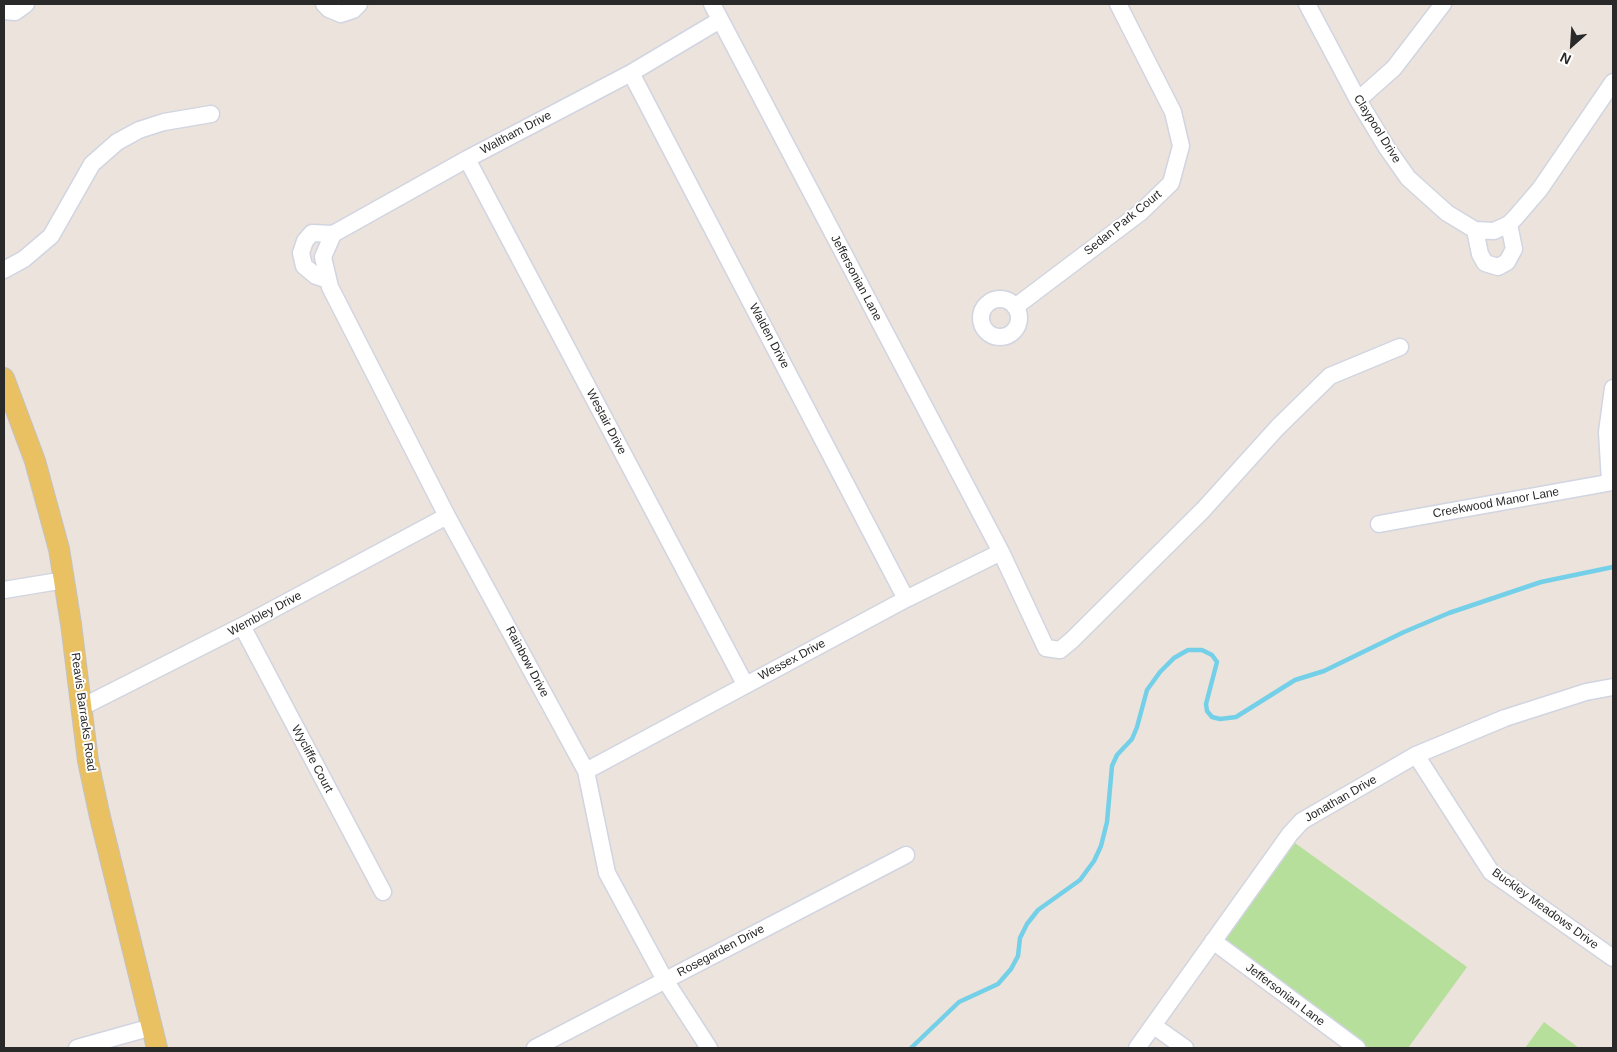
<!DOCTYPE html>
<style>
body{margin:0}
#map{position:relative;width:1617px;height:1052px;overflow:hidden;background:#ebe3dc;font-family:Arial,sans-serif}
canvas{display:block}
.frame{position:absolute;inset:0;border:5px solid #292929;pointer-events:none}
.north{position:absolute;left:1547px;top:20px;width:50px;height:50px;-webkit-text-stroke:4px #fff;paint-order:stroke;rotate:206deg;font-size:14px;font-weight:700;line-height:20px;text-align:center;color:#292929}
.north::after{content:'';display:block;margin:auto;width:18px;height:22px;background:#292929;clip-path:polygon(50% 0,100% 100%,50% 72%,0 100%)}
</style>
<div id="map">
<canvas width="1617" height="1052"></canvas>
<div class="frame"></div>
<div class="north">N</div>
</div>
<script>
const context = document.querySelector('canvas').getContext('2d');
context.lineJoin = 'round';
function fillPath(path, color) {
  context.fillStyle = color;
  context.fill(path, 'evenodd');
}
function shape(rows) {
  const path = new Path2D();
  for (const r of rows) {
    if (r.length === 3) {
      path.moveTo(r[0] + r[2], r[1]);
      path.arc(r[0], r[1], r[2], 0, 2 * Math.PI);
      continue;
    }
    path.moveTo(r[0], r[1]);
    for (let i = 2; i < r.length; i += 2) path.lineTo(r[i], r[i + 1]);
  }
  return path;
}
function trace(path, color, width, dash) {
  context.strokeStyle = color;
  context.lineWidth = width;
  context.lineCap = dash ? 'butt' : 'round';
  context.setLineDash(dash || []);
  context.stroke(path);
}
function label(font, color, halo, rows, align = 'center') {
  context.font = font + ' Arial,sans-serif';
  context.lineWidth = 4;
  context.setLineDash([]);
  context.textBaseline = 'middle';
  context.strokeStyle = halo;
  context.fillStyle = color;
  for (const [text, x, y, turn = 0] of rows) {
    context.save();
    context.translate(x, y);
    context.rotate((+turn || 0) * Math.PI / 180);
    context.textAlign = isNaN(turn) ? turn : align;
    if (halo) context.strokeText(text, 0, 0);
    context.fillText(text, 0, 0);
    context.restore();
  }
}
const green = shape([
 [1295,843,1467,967,1408,1048,1369,1048,1223,943],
 [1544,1022,1579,1048,1525,1048]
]);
const stream = shape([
 [911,1048,959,1002,998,984,1011,969,1018,956,1020,938,1027,924,1038,910,1080,880,1094,861,1101,846,1107,822,1112,766,1117,755,1132,739,1137,727,1147,690,1160,672,1174,658,1188,650,1202,650,1212,655,1217,662,1206,704,1207,711,1212,717,1220,719,1236,717,1295,680,1324,671,1404,632,1449,613,1541,582,1613,567]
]);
const minor = shape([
 [324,4,329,9,341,14,353,10,359,4],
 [712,4,1001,552,1046,648,1060,650,1072,640,1203,510,1277,428,1330,376,1400,347],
 [1307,4,1358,100,1387,148,1408,178,1447,213,1475,230,1494,231,1509,224,1515,218,1540,189,1613,82],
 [4,11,15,12,26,4],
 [631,73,906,599],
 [1358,100,1394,68,1443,4],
 [467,159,745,684],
 [1475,230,1480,254,1485,263,1498,267,1507,262,1514,249,1509,224],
 [4,270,24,259,51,236,92,164,117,142,139,130,164,122,211,114],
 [328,280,316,276,304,266,301,253,305,241,312,233,333,234],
 [1000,318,19],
 [1015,307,1141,212,1171,183,1181,146,1173,112,1118,4],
 [1610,482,1607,432,1613,388],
 [1379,524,1613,482],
 [4,590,65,580],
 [242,626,383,892],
 [80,708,242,626,447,516],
 [1416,755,1491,872,1613,958],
 [586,771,906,599,1001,552],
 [1213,941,1357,1048],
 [1154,1026,1185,1048],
 [77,1048,152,1027],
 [535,1048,906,855],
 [709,1048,665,980,607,873,586,771,447,516,330,287,323,257,333,234,467,159,631,73,720,20],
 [1137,1048,1290,834,1302,821,1416,755,1505,718,1586,692,1613,687]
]);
const major = shape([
 [4,378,35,461,59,549,71,624,88,761,100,817,157,1048]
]);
const streetNames = [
 ["Claypool Drive",1377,129,58],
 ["Waltham Drive",516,133,-28],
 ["Sedan Park Court",1123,223,-39],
 ["Jeffersonian Lane",856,278,62],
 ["Walden Drive",769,336,62],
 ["Westair Drive",606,422,62],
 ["Creekwood Manor Lane",1496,503,-10],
 ["Wembley Drive",265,614,-28],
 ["Wessex Drive",792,660,-28],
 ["Rainbow Drive",527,662,62],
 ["Reavis Barracks Road",83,712,82],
 ["Wycliffe Court",312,759,62],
 ["Jonathan Drive",1341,799,-30],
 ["Buckley Meadows Drive",1545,909,36],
 ["Rosegarden Drive",721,951,-28],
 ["Jeffersonian Lane",1285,995,37]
];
fillPath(green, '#b6df9b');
trace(stream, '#74d0e8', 4.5);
trace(minor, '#d1d5e1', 19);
trace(major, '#c3c3c3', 22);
trace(minor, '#fff', 16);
trace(major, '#e9c163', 20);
label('12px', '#292929', '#fff', streetNames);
</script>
